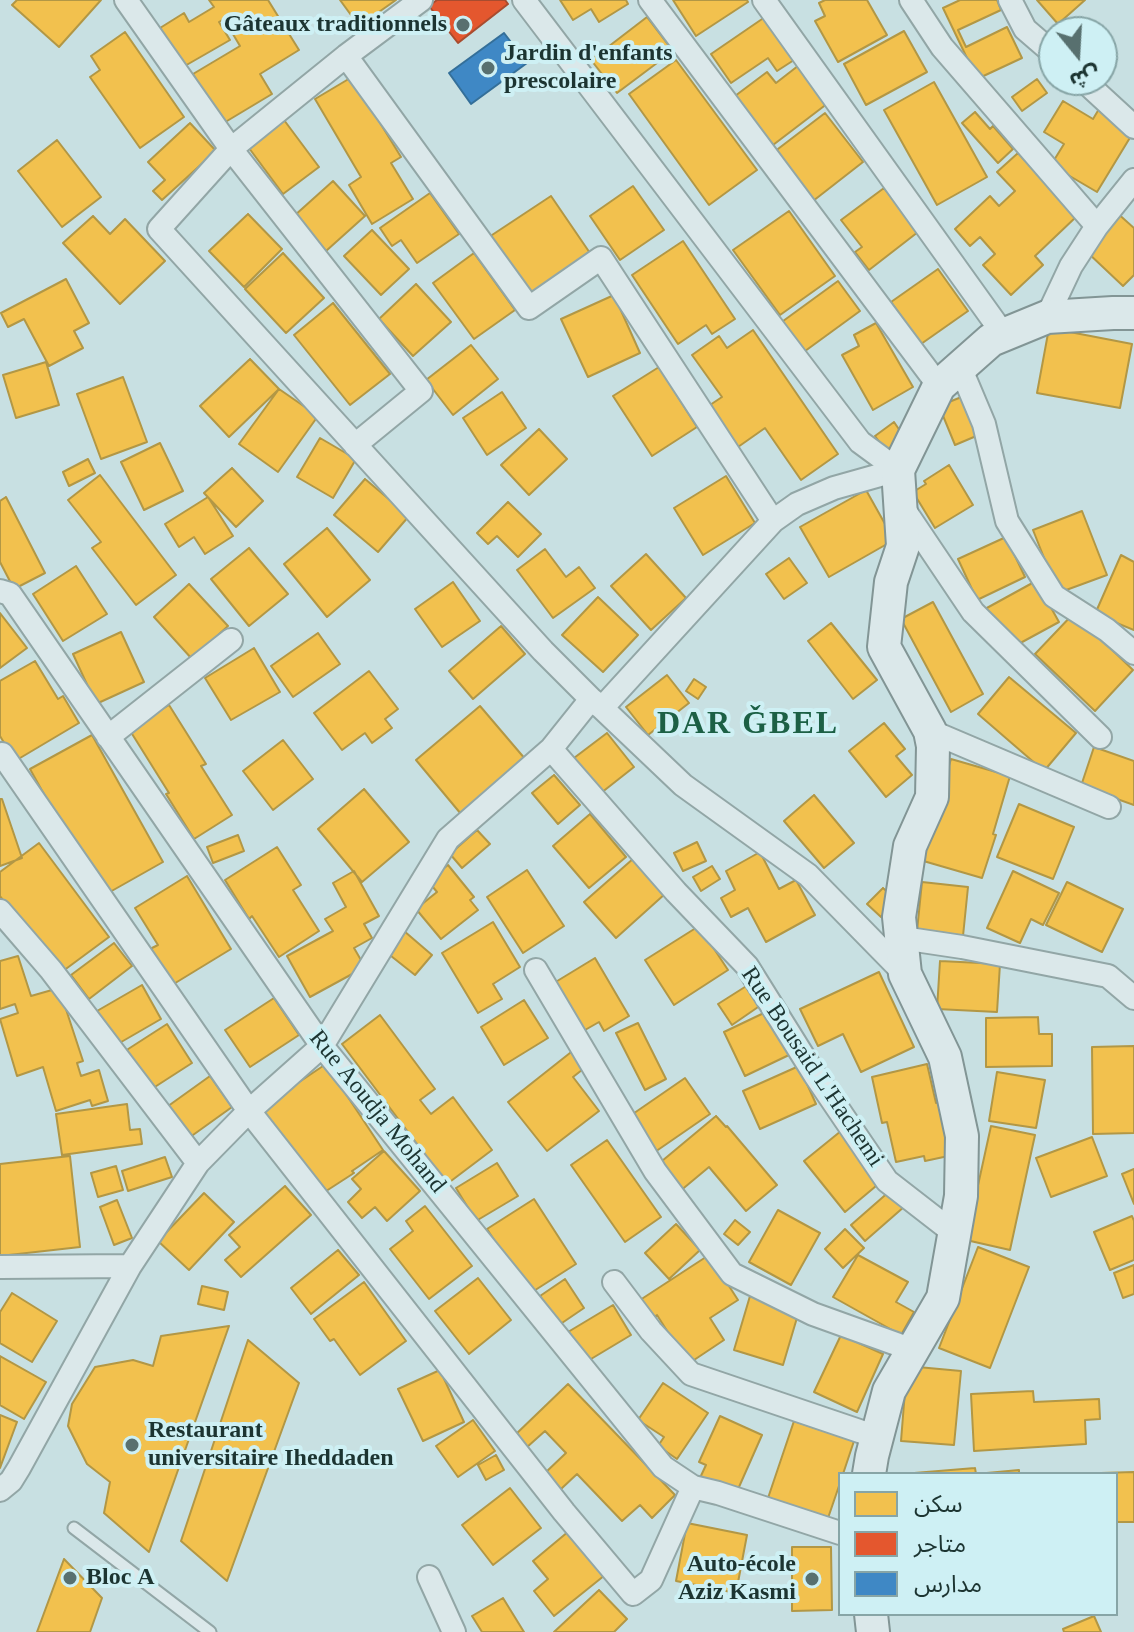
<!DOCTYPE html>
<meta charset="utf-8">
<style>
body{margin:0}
#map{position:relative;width:1134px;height:1632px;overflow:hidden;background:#c8e0e2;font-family:"Times New Roman","Noto Sans Arabic",serif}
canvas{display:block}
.legend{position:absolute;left:838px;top:1472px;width:280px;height:144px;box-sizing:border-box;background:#cef0f4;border:2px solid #87a5a6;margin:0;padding:10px 14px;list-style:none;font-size:24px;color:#1c3431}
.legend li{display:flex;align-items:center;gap:16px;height:40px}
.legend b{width:40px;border:2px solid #87a5a6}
.north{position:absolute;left:1038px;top:16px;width:80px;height:80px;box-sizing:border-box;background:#cef0f4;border:2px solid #87a5a6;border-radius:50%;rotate:162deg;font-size:22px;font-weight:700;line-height:32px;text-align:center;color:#1c3431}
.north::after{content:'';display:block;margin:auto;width:28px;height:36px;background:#58706f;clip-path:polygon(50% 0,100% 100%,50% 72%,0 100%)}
</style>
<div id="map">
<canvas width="1134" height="1632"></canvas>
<ul class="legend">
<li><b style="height:22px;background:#f2c14e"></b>سكن</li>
<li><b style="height:22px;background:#e4572e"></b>متاجر</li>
<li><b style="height:22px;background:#3f88c5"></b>مدارس</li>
</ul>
<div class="north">ش</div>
</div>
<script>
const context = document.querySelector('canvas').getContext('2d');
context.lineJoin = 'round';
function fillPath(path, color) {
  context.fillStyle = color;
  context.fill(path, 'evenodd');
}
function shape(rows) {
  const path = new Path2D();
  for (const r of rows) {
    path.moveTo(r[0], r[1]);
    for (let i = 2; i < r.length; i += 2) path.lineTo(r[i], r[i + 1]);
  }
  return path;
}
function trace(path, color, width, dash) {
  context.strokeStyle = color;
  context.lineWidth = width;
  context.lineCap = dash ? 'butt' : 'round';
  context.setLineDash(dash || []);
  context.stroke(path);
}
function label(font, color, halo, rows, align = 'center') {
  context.font = font + ' "Times New Roman",serif';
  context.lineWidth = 8;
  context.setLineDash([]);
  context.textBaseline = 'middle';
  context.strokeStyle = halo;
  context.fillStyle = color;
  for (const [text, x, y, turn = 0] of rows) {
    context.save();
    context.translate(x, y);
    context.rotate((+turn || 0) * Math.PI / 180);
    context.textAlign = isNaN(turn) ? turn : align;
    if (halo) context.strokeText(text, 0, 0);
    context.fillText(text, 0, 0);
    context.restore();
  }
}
const homes = shape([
 [17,0,101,0,59,47,12,5,17,0],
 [209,0,268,0,299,50,260,74,272,94,222,124,193,74,240,46,224,19,219,22,230,40,183,67,160,28,184,13,189,22,214,7,209,0],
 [340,0,396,0,359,26,340,0],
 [560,0,626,0,628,4,599,22,591,9,573,20,560,0],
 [673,0,747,0,748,2,696,36,673,0],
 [825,0,867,0,887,35,838,62,815,21,825,16,819,3,825,0],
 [960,0,997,0,1001,10,958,30,966,47,1007,27,1022,58,977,79,943,8,960,0],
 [1037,0,1085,0,1058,24,1037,0],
 [647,17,673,51,617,93,591,60,647,17],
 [765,17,794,60,777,71,768,58,731,83,711,54,765,17],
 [904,31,927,72,866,105,844,64,904,31],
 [125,32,184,117,140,148,90,77,100,70,91,56,125,32],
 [676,60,757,170,709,205,629,94,676,60],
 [803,62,832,100,773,145,735,96,767,72,776,83,803,62],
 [352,77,401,157,391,163,413,199,372,224,349,185,361,177,315,99,352,77],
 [1037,79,1047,93,1022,111,1012,97,1037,79],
 [934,82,987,177,937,205,884,110,934,82],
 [1063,101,1093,119,1099,109,1134,131,1097,192,1051,165,1064,144,1044,132,1063,101],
 [975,112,990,129,993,126,1013,149,998,163,962,123,975,112],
 [825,113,863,162,813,201,774,152,825,113],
 [284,120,319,167,283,194,249,148,284,120],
 [190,123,216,151,162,200,153,191,165,180,148,162,190,123],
 [57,140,101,197,62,227,18,171,57,140],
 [1018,153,1077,216,1035,256,1043,265,1011,295,983,265,995,254,980,237,970,246,955,229,990,196,999,206,1015,191,997,172,1018,153],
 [333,181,365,216,326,251,294,216,333,181],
 [633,186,664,230,620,260,590,216,633,186],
 [884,188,918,232,869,270,855,252,862,247,841,220,884,188],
 [430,193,459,234,417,263,401,240,392,246,380,228,430,193],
 [551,196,592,256,529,297,489,237,551,196],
 [789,211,835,276,780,315,733,250,789,211],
 [1115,211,1134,228,1134,275,1123,286,1087,252,1115,211],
 [248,214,282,249,244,287,209,251,248,214],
 [93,216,110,234,125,219,165,261,120,304,63,243,93,216],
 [372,230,409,269,381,295,344,256,372,230],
 [683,241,735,319,712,334,706,325,678,344,632,275,683,241],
 [283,253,324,298,286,333,245,289,283,253],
 [474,253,515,310,474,339,433,283,474,253],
 [938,269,968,311,921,344,891,302,938,269],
 [66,279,89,323,74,331,83,348,49,366,24,319,8,327,1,313,66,279],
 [838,281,860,311,801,354,779,324,838,281],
 [416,284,451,322,413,356,379,319,416,284],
 [614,295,640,353,588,377,561,319,614,295],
 [333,303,390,374,350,405,294,335,333,303],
 [876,323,913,387,873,410,842,355,859,346,854,335,876,323],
 [1049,328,1132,344,1120,408,1037,393,1049,328],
 [753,330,838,454,801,480,765,428,738,447,710,405,722,397,692,355,719,336,727,348,753,330],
 [471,345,498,379,453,415,426,380,471,345],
 [250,359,279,389,229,437,200,406,250,359],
 [46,362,59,405,16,418,3,375,46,362],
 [659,367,697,427,652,456,613,396,659,367],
 [123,377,147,442,101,459,77,394,123,377],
 [279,389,318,416,278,472,239,444,279,389],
 [502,392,526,428,487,455,463,418,502,392],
 [964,396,981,434,955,445,939,406,964,396],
 [894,422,909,444,890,457,875,436,894,422],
 [539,429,567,459,529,495,501,465,539,429],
 [320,438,356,459,333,498,297,477,320,438],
 [160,443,183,491,144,510,121,462,160,443],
 [88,459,95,473,69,486,63,472,88,459],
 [949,465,973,505,935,528,913,492,926,484,924,481,949,465],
 [232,468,263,501,236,527,204,493,232,468],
 [100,475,176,575,136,605,92,548,101,542,68,500,100,475],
 [726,476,755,523,703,555,674,508,726,476],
 [365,479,409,516,378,552,334,515,365,479],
 [866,490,894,540,829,577,800,527,866,490],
 [6,497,45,573,14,589,0,562,0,501,6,497],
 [208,497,233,536,205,554,194,537,179,547,165,524,208,497],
 [508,502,541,534,518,557,497,536,488,544,477,533,508,502],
 [1082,511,1107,575,1058,593,1033,530,1082,511],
 [327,528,370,580,327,617,284,564,327,528],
 [1006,537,1025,577,977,600,958,559,1006,537],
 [249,548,288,594,249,626,211,579,249,548],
 [545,549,566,577,579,567,595,588,553,618,517,570,545,549],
 [646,554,686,598,651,630,611,586,646,554],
 [1121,555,1134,562,1134,630,1095,614,1121,555],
 [789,558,807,583,784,599,766,574,789,558],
 [76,566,107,614,63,641,33,594,76,566],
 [1036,581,1059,622,1013,647,985,609,1036,581],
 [453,582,480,621,442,647,415,609,453,582],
 [189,584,228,626,192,659,154,617,189,584],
 [598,597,638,635,603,672,562,635,598,597],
 [933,602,983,694,951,712,901,619,933,602],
 [0,613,27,648,0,668,0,613],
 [1074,613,1133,670,1095,711,1035,654,1074,613],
 [831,623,877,680,853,699,808,641,831,623],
 [501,626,525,654,473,699,449,671,501,626],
 [121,632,144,682,96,704,73,654,121,632],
 [318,633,340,664,293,697,271,666,318,633],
 [254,648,280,692,231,720,205,678,254,648],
 [35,661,58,699,63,696,79,723,15,761,0,736,0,681,35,661],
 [369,671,398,709,385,719,392,728,372,743,365,733,342,750,314,713,369,671],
 [667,675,689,703,648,735,626,707,667,675],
 [1009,677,1076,733,1044,771,978,714,1009,677],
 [694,679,706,687,698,699,686,691,694,679],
 [169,705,206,764,201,766,232,815,194,839,166,794,169,793,129,729,169,705],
 [480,706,526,760,461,814,416,760,480,706],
 [884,723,905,749,896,756,912,775,886,797,849,751,884,723],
 [607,733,634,767,601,793,574,758,607,733],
 [92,735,163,862,101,897,30,769,92,735],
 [283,740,313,779,273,810,243,771,283,740],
 [1094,747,1134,761,1134,805,1081,786,1094,747],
 [951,759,1010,776,993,834,996,835,982,878,920,860,951,759],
 [554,775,580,805,558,824,532,793,554,775],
 [364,789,409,842,362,882,318,829,364,789],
 [814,795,854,843,824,868,784,821,814,795],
 [0,799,2,799,22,858,0,866,0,799],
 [1019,804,1074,827,1053,879,997,857,1019,804],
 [590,814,626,857,589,888,553,846,590,814],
 [477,830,490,844,462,868,450,854,477,830],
 [238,835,244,851,213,863,207,847,238,835],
 [697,842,706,861,683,871,674,853,697,842],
 [39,843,109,937,59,974,0,896,0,872,39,843],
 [277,847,301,885,293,890,319,931,279,957,252,916,249,919,225,880,277,847],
 [760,852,779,889,796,880,815,915,766,942,748,908,731,917,721,898,735,890,726,871,760,852],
 [634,858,666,893,616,938,584,902,634,858],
 [448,865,474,897,470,900,478,910,441,939,416,909,437,892,428,881,448,865],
 [712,866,720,879,701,891,693,877,712,866],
 [527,870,564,926,523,953,487,897,527,870],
 [354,871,379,916,364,924,372,938,354,948,365,967,310,997,287,956,333,931,325,919,346,907,333,883,354,871],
 [1013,871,1059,893,1043,925,1031,919,1020,943,987,928,1013,871],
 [187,876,231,949,172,985,150,949,158,945,135,908,187,876],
 [922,882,968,887,963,936,917,931,922,882],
 [1067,882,1123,909,1102,952,1046,925,1067,882],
 [883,888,896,900,881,917,867,904,883,888],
 [493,922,520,967,493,984,502,999,478,1013,442,953,493,922],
 [699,926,728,970,674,1005,645,960,699,926],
 [404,931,432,955,415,975,386,952,404,931],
 [114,943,132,966,89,999,71,975,114,943],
 [18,956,31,996,59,988,83,1061,77,1063,81,1076,99,1070,108,1101,92,1106,90,1100,56,1111,43,1067,17,1076,0,1019,18,1013,15,1004,0,1009,0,961,18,956],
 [595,958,629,1016,604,1031,599,1022,578,1034,549,986,595,958],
 [940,961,1000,964,997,1012,937,1009,940,961],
 [879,972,914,1047,861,1072,843,1034,818,1046,800,1009,879,972],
 [142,985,161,1019,116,1045,97,1011,142,985],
 [748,985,761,1005,732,1025,718,1004,748,985],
 [274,998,299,1035,250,1067,225,1030,274,998],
 [524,1000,548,1038,504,1065,481,1027,524,1000],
 [768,1011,789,1055,745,1076,724,1032,768,1011],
 [380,1015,435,1089,420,1100,431,1114,453,1097,492,1150,447,1184,342,1044,380,1015],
 [1038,1017,1039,1034,1052,1034,1052,1066,986,1067,986,1018,1038,1017],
 [638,1023,666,1079,645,1090,616,1033,638,1023],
 [167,1024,192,1063,147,1092,122,1053,167,1024],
 [1134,1046,1134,1133,1093,1134,1092,1047,1134,1046],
 [575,1049,587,1066,573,1077,599,1111,547,1151,508,1102,575,1049],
 [326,1064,383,1150,352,1171,354,1173,320,1195,259,1109,326,1064],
 [927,1064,936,1103,940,1102,953,1155,925,1161,924,1156,896,1162,887,1122,882,1123,872,1077,927,1064],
 [799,1066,816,1104,760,1129,743,1091,799,1066],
 [997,1072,1045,1080,1036,1128,989,1121,997,1072],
 [210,1076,232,1107,186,1140,164,1109,210,1076],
 [685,1078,710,1114,652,1154,627,1118,685,1078],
 [127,1104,130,1130,140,1129,142,1144,62,1155,56,1114,127,1104],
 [716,1116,726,1127,727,1126,777,1185,746,1211,709,1167,679,1192,656,1166,716,1116],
 [991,1126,1035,1135,1010,1250,966,1240,991,1126],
 [841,1131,882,1181,845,1212,804,1161,841,1131],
 [1092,1137,1107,1176,1051,1197,1036,1158,1092,1137],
 [607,1140,661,1217,625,1242,571,1165,607,1140],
 [384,1151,420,1191,387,1221,375,1207,362,1218,348,1202,361,1189,352,1179,384,1151],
 [70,1156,80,1247,0,1256,0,1164,70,1156],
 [165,1157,172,1177,128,1191,122,1171,165,1157],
 [497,1163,518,1196,476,1221,456,1188,497,1163],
 [116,1166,123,1190,98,1197,91,1173,116,1166],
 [1134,1169,1134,1204,1122,1174,1134,1169],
 [285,1186,311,1215,241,1277,225,1260,240,1247,229,1235,285,1186],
 [891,1190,905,1206,865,1241,851,1225,891,1190],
 [204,1193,234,1222,189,1270,158,1241,204,1193],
 [534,1199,576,1264,529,1294,487,1229,534,1199],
 [117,1200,132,1238,114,1245,100,1207,117,1200],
 [425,1206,472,1266,429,1299,390,1249,413,1231,406,1221,425,1206],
 [778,1210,820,1233,791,1285,749,1262,778,1210],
 [1132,1216,1134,1221,1134,1260,1110,1270,1094,1232,1132,1216],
 [735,1220,750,1232,738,1245,724,1234,735,1220],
 [676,1224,700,1250,669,1279,645,1253,676,1224],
 [845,1229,864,1248,843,1268,825,1249,845,1229],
 [978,1247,1029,1267,990,1368,939,1348,978,1247],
 [338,1250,359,1275,311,1314,291,1288,338,1250],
 [709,1255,738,1300,710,1318,724,1340,688,1364,657,1315,649,1320,637,1302,709,1255],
 [858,1255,908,1282,896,1302,914,1312,901,1335,833,1297,858,1255],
 [1134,1265,1134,1294,1123,1298,1114,1273,1134,1265],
 [478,1278,511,1320,469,1354,435,1311,478,1278],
 [565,1279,584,1308,559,1325,540,1296,565,1279],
 [364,1282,406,1341,360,1375,334,1339,330,1341,314,1319,364,1282],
 [202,1286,228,1292,224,1310,198,1304,202,1286],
 [12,1293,57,1321,32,1362,0,1343,0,1312,12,1293],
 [750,1296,799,1311,783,1365,734,1350,750,1296],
 [613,1305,631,1335,586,1362,568,1332,613,1305],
 [229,1326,149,1552,104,1513,110,1482,87,1464,68,1426,72,1404,95,1367,133,1360,153,1366,161,1336,229,1326],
 [841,1335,883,1354,857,1412,814,1392,841,1335],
 [248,1340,299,1383,227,1581,181,1541,248,1340],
 [0,1356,46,1382,24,1419,0,1405,0,1356],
 [907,1366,961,1371,954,1445,901,1441,907,1366],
 [440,1370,464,1422,423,1441,398,1389,440,1370],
 [663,1383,708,1413,677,1459,658,1446,664,1437,638,1420,663,1383],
 [568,1384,675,1495,652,1518,640,1505,622,1521,577,1474,561,1489,545,1473,566,1453,545,1431,526,1448,514,1436,568,1384],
 [1033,1391,1034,1402,1099,1399,1100,1419,1085,1420,1086,1444,974,1451,971,1394,1033,1391],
 [0,1415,17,1422,0,1468,0,1415],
 [720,1416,762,1435,735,1496,699,1480,706,1465,699,1462,720,1416],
 [473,1420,495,1451,458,1477,436,1446,473,1420],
 [794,1421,854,1441,843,1474,840,1474,840,1483,827,1521,767,1501,794,1421],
 [496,1455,504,1470,486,1480,478,1465,496,1455],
 [975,1468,976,1474,1019,1470,1019,1474,902,1474,975,1468],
 [1134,1472,1134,1522,1116,1522,1116,1474,1068,1474,1134,1472],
 [510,1488,541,1528,493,1565,462,1525,510,1488],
 [687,1523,747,1535,736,1593,676,1581,687,1523],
 [569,1531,605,1575,554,1616,534,1591,548,1579,533,1561,569,1531],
 [792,1547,831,1547,832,1610,792,1611,792,1547],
 [64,1559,102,1598,90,1632,37,1632,64,1559],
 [599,1590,627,1619,614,1632,554,1632,599,1590],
 [503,1598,524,1632,482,1632,472,1616,503,1598],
 [1094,1616,1101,1632,1064,1632,1063,1629,1094,1616]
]);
const shops = shape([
 [437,0,505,0,508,4,458,43,429,6,437,0]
]);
const schools = shape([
 [504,33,527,63,471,104,449,73,504,33]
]);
const lane = shape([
 [74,1528,210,1632]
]);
const street = shape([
 [126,0,231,149,421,391,355,445],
 [421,0,346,56,231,149,159,229,543,651,591,699],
 [524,0,860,442,898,470],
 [650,0,939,386],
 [764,0,1004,335],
 [911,0,942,47,1097,226,1071,266,1047,317],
 [1010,0,1025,29,1054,54],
 [346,56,529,308,601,258,773,521],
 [1083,80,1134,127],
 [1097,226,1134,180],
 [960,367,984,424,1007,521,1054,596,1107,630,1134,653],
 [901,505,973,612,1100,737],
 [0,591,10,594,322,1046,663,1467,693,1487,718,1493,840,1533],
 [602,708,683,785,808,875,905,974],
 [930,731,1109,807],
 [108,737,231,640],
 [551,749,676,892,747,966,815,1075,887,1181,954,1233],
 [2,754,249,1111,564,1512,633,1594,651,1580,693,1487],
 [0,911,51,970,198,1163,130,1266,0,1267],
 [902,938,962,947,1108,976,1134,998],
 [536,970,655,1171,732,1274,813,1314,913,1350],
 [198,1163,249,1111,322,1046,448,839,551,749,591,699,602,708,773,521,797,504,834,488,898,470],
 [614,1282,651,1331,691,1374,877,1437],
 [0,1490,11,1481,19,1468,130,1266],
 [429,1577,454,1632]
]);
const secondary = shape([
 [869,1474,872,1456,889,1391,943,1298,961,1196,962,1136,945,1057,905,974,899,917,910,846,932,797,933,746,930,731,884,647,891,582,903,546,898,470,939,386,991,340,1047,317,1113,313,1134,313],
 [871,1614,873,1632]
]);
const markers = [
 [463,25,8,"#58706f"],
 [488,68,8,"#58706f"],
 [132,1445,8,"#58706f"],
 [70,1578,8,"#58706f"],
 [812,1579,8,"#58706f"]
];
const poiNames = [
 ["Gâteaux traditionnels",447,25,"right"],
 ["Jardin d'enfants",504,54],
 ["prescolaire",504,82],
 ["Restaurant",148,1431],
 ["universitaire Iheddaden",148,1459],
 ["Auto-école",796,1565,"right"],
 ["Aziz Kasmi",796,1593,"right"],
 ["Bloc A",86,1578]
];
const streetNames = [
 ["Rue Bousaid L'Hachemi",812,1067,56],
 ["Rue Aoudja Mohand",377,1112,51]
];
const districtNames = [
 ["DAR ǦBEL",748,725]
];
fillPath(homes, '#f2c14e');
trace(homes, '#b29745', 2);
fillPath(shops, '#e4572e');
trace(shops, '#a84c2f', 2);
fillPath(schools, '#3f88c5');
trace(schools, '#346f99', 2);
trace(lane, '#92a6a6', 15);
trace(street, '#92a6a6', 26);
trace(secondary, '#829595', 36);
trace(lane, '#dbe8ea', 11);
trace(street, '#dbe8ea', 22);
trace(secondary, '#dbe8ea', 32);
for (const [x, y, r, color] of markers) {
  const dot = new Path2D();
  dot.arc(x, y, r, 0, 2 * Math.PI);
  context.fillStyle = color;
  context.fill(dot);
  trace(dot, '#cef0f4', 3);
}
label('bold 24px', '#1c3431', '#cef0f4', poiNames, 'left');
label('24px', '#1c3431', '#cef0f4', streetNames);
context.letterSpacing = '2px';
label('bold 32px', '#1c6045', '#cef0f4', districtNames);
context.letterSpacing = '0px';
</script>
